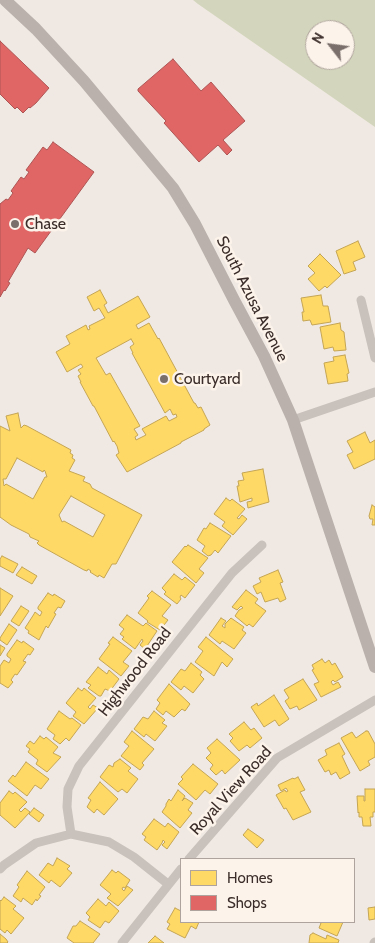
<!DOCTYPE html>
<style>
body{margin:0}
#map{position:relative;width:375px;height:943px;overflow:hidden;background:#f0e9e3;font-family:Cabin,sans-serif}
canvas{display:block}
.legend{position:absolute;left:180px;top:858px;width:175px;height:65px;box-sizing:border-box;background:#fcf3eb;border:1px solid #afa49d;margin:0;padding:6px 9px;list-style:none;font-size:15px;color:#3b2d29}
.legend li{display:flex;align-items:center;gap:10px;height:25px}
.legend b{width:25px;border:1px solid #afa49d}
.north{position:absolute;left:305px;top:20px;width:50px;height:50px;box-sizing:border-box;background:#fcf3eb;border:1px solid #afa49d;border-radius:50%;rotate:300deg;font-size:14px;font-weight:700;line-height:20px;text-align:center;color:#3b2d29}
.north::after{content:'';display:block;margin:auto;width:18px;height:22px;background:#7a6f6a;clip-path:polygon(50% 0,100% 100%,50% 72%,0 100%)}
</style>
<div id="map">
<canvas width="375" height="943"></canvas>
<ul class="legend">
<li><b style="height:14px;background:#ffd966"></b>Homes</li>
<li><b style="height:14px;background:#e06666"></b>Shops</li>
</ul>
<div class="north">N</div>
</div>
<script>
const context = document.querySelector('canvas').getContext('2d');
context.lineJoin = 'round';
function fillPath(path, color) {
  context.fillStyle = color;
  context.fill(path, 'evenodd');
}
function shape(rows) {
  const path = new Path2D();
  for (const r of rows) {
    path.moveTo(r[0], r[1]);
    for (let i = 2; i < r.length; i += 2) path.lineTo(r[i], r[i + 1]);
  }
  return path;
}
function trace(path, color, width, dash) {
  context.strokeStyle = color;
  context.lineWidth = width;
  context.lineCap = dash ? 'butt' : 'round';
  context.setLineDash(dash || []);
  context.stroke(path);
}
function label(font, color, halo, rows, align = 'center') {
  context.font = font + ' Cabin,sans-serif';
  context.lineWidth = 5;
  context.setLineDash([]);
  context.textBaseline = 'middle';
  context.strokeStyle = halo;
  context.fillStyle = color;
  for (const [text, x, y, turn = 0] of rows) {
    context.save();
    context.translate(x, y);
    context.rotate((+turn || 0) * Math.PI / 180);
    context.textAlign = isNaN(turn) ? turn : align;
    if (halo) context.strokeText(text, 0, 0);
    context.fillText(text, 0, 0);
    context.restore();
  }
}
const green = shape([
 [193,0,375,0,375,127,198,4],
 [315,30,345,30,345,60,315,60]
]);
const homes = shape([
 [358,241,365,257,353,262,356,270,344,274,336,251,358,241],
 [320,254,341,275,327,288,325,286,319,291,308,279,315,273,308,266,320,254],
 [100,290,107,303,104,305,108,313,138,296,150,317,136,325,138,329,149,323,158,339,159,338,194,403,195,403,198,408,201,407,210,425,204,429,204,430,181,442,181,443,127,472,116,455,119,453,117,446,114,441,113,442,94,406,93,406,80,382,81,382,78,376,81,374,78,370,83,367,81,364,67,372,56,352,70,344,66,336,86,325,88,330,90,329,89,326,105,318,99,308,94,311,87,297,100,290],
 [131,339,134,344,130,347,133,353,132,353,165,413,170,409,173,415,176,414,177,417,169,421,166,416,142,429,146,435,136,440,135,437,138,435,134,429,140,426,110,373,106,375,96,358,131,339],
 [321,295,323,306,328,306,331,322,312,325,310,320,303,321,302,312,304,312,301,298,321,295],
 [340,323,341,330,344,332,346,350,334,351,333,347,324,349,320,327,340,323],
 [345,355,349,373,347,374,348,381,328,384,324,363,334,361,333,357,345,355],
 [18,413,21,428,24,425,27,426,71,450,70,453,73,455,72,458,75,460,69,471,85,477,83,481,90,484,92,488,142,515,116,564,112,564,104,578,99,575,98,577,90,572,91,571,88,569,87,571,84,570,39,545,37,543,39,541,30,537,29,534,11,525,0,517,0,426,10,431,6,416,18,413],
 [17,458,43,472,44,470,45,471,47,477,45,477,33,499,6,484,4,486,3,479,6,479,17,458],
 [71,496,105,515,93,537,64,521,62,522,59,515,71,496],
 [365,432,370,443,375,440,375,459,354,469,347,455,353,452,347,441,365,432],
 [263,469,269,502,248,508,247,502,252,501,252,498,240,502,237,486,239,486,238,481,244,480,242,473,263,469],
 [226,498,230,501,232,499,245,509,237,518,239,519,242,515,247,519,233,535,222,526,225,522,214,514,226,498],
 [372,505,375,507,375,525,372,525,373,519,370,519,369,516,372,505],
 [210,523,231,536,218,553,215,550,211,555,208,556,202,551,205,546,197,540,204,528,206,529,210,523],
 [188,545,208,558,199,569,204,573,196,583,172,562,185,546,186,547,188,545],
 [2,556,18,564,13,573,0,566,0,559,2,556],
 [22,567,37,576,32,584,16,575,22,567],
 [278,570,283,582,280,583,286,599,280,602,278,598,265,602,261,592,257,594,253,586,261,582,259,578,278,570],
 [174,574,182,580,185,577,195,585,185,598,181,595,180,597,181,599,177,604,164,594,166,592,162,588,174,574],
 [0,588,13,596,0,616,0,588],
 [246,590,258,599,255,603,266,611,253,627,249,624,247,626,235,616,239,610,243,608,241,606,237,610,232,607,246,590],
 [152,591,171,605,162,616,168,620,160,630,147,622,148,621,138,613,149,598,147,596,152,591],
 [48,593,53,596,54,594,65,601,61,608,58,607,54,613,56,614,48,628,46,626,39,640,28,633,29,631,25,628,34,614,35,612,40,616,42,612,38,609,38,607,48,593],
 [21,606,29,611,19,626,11,621,21,606],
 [127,615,143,626,146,623,157,631,145,649,140,645,143,641,142,639,135,649,122,639,124,637,120,634,124,629,119,625,127,615],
 [221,618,226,621,222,626,225,628,225,624,231,618,244,627,242,630,246,633,234,649,222,641,220,644,209,635,221,618],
 [9,624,17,630,7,645,0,640,0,638,9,624],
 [113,637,132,651,123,662,129,666,121,676,99,659,110,644,108,643,113,637],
 [206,637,233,659,227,667,222,662,214,676,195,662,203,651,198,647,206,637],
 [17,640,22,643,23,641,34,649,30,655,28,654,23,661,26,662,17,675,15,674,11,680,13,682,8,688,0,683,0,666,4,660,9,663,11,659,7,656,7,654,17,640],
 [0,645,5,648,0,656,0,645],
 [322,659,325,663,329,660,332,665,335,663,343,677,335,682,333,680,331,682,333,685,338,682,341,687,321,697,314,684,319,682,312,670,314,669,312,665,322,659],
 [191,663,202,672,200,675,204,679,193,693,184,686,181,690,171,682,181,669,185,671,191,663],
 [98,667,107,674,109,670,119,679,110,691,105,689,101,696,99,696,88,688,91,685,86,682,98,667],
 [303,679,317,700,299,710,297,706,290,709,285,701,289,698,284,690,303,679],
 [169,684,190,704,185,711,182,709,174,717,166,711,163,715,156,709,160,703,157,700,169,684],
 [78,688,82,691,84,688,96,698,88,707,90,709,93,705,98,708,84,724,73,716,76,712,66,703,78,688],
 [274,695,289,719,279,726,275,720,264,727,251,707,257,703,258,706,274,695],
 [59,711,70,719,72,718,81,725,69,741,66,738,60,744,53,739,55,735,47,729,59,711],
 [154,711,165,720,162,723,167,726,155,741,146,734,144,737,134,729,143,717,148,719,154,711],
 [244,722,251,730,254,728,262,738,250,748,247,745,239,751,230,741,233,738,229,734,244,722],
 [132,731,154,749,142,763,144,765,140,770,121,756,129,746,124,742,132,731],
 [366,731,368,731,375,744,375,757,368,761,370,765,360,771,341,738,352,732,356,738,366,731],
 [40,736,44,739,46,737,58,747,53,753,61,757,47,772,36,764,38,760,28,752,30,749,26,746,30,741,34,744,40,736],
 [217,739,240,760,225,774,222,770,216,775,210,769,213,765,206,758,211,753,207,748,217,739],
 [339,743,345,754,342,756,350,773,340,779,336,772,331,775,329,770,325,772,318,760,327,755,325,750,339,743],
 [120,759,131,768,128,771,138,779,127,793,122,789,118,792,100,777,109,765,113,767,114,763,120,759],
 [26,762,49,779,41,789,35,785,27,796,8,781,13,775,15,777,26,762],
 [193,764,218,784,210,794,205,790,196,800,178,784,183,779,181,777,193,764],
 [298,777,305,790,300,792,311,812,293,820,286,808,284,809,276,795,285,790,286,792,288,791,286,788,281,791,278,785,293,778,294,779,298,777],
 [100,782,118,799,104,815,97,809,94,813,87,807,91,800,88,798,100,782],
 [365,789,375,789,375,812,373,812,373,817,370,817,371,826,363,826,362,817,359,817,359,812,358,813,357,796,364,796,364,801,365,801,365,789],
 [178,790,185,796,182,801,185,798,193,803,188,810,192,813,180,828,162,812,166,806,166,804,169,799,171,801,178,790],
 [9,791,13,794,15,792,27,802,19,810,21,812,25,808,30,812,15,828,0,815,0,803,9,791],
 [34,808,44,815,39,822,29,814,34,808],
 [154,819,165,827,168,823,179,832,167,849,162,845,165,842,163,840,162,843,157,850,144,840,146,837,142,834,154,819],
 [248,829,264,840,257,848,243,835,248,829],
 [57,858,70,866,67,869,72,873,60,887,51,880,49,883,39,875,48,863,53,866,57,858],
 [112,870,116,873,118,871,130,880,125,888,123,887,122,889,124,891,127,886,133,890,118,906,107,898,111,894,100,885,112,870],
 [27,871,45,887,39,895,41,896,37,901,36,899,32,905,23,898,21,902,13,896,19,887,17,885,27,871],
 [4,897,16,906,13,909,24,918,11,934,7,930,5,933,0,929,0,900,1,901,4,897],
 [98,899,106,906,109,902,119,911,109,923,105,921,100,928,88,920,90,917,86,913,98,899],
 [375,907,375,919,369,920,368,908,375,907],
 [175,908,181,911,181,922,199,922,196,929,191,926,185,938,167,929,170,924,167,922,175,908],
 [80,921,100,934,93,943,74,943,67,938,73,926,76,926,80,921],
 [318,922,343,922,337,936,319,928,321,923,318,922],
 [313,933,326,939,327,935,339,940,338,943,309,943,310,935,313,933],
 [0,934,6,939,8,942,7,943,0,943,0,934],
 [155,936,164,943,148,943,155,936]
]);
const shops = shape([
 [0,41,49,88,36,103,30,108,29,107,23,113,17,107,15,109,0,94,0,41],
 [173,59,201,91,211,82,245,121,223,140,232,150,227,155,218,145,199,162,164,123,166,121,138,91,138,89,173,59],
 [53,142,94,172,35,253,28,248,8,282,10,283,5,291,4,290,0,297,0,204,6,199,8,200,13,193,11,191,21,177,24,179,29,172,26,170,43,147,47,150,53,142]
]);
const street = shape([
 [361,300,375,358],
 [293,420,375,392],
 [71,834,67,807,68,789,79,766,232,573,262,545],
 [189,859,277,758,375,700],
 [0,869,4,865,36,843,71,834,109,842,134,857,168,884],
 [122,943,181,869],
 [374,943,375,942]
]);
const secondary = shape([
 [5,0,36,29,84,81,173,188,195,224,234,300,264,356,293,420,375,667]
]);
const markers = [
 [15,224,5,"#7a6f6a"],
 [164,379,5,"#7a6f6a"]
];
const poiNames = [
 ["Chase",25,224],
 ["Courtyard",174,379]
];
const streetNames = [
 ["South Azusa Avenue",252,299,63],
 ["Highwood Road",135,672,-52],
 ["Royal View Road",231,791,-48]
];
fillPath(green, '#d3d6bc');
fillPath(homes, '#ffd966');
trace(homes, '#c4a554', 1);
fillPath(shops, '#e06666');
trace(shops, '#ae5554', 1);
trace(street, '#c9c1bb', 9);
trace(secondary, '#bab1ac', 12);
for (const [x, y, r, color] of markers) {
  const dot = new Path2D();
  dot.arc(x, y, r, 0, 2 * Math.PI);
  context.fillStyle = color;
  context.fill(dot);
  trace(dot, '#fcf3eb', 2);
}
label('16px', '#3b2d29', '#fcf3eb', poiNames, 'left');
label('16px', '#3b2d29', '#fcf3eb', streetNames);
</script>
